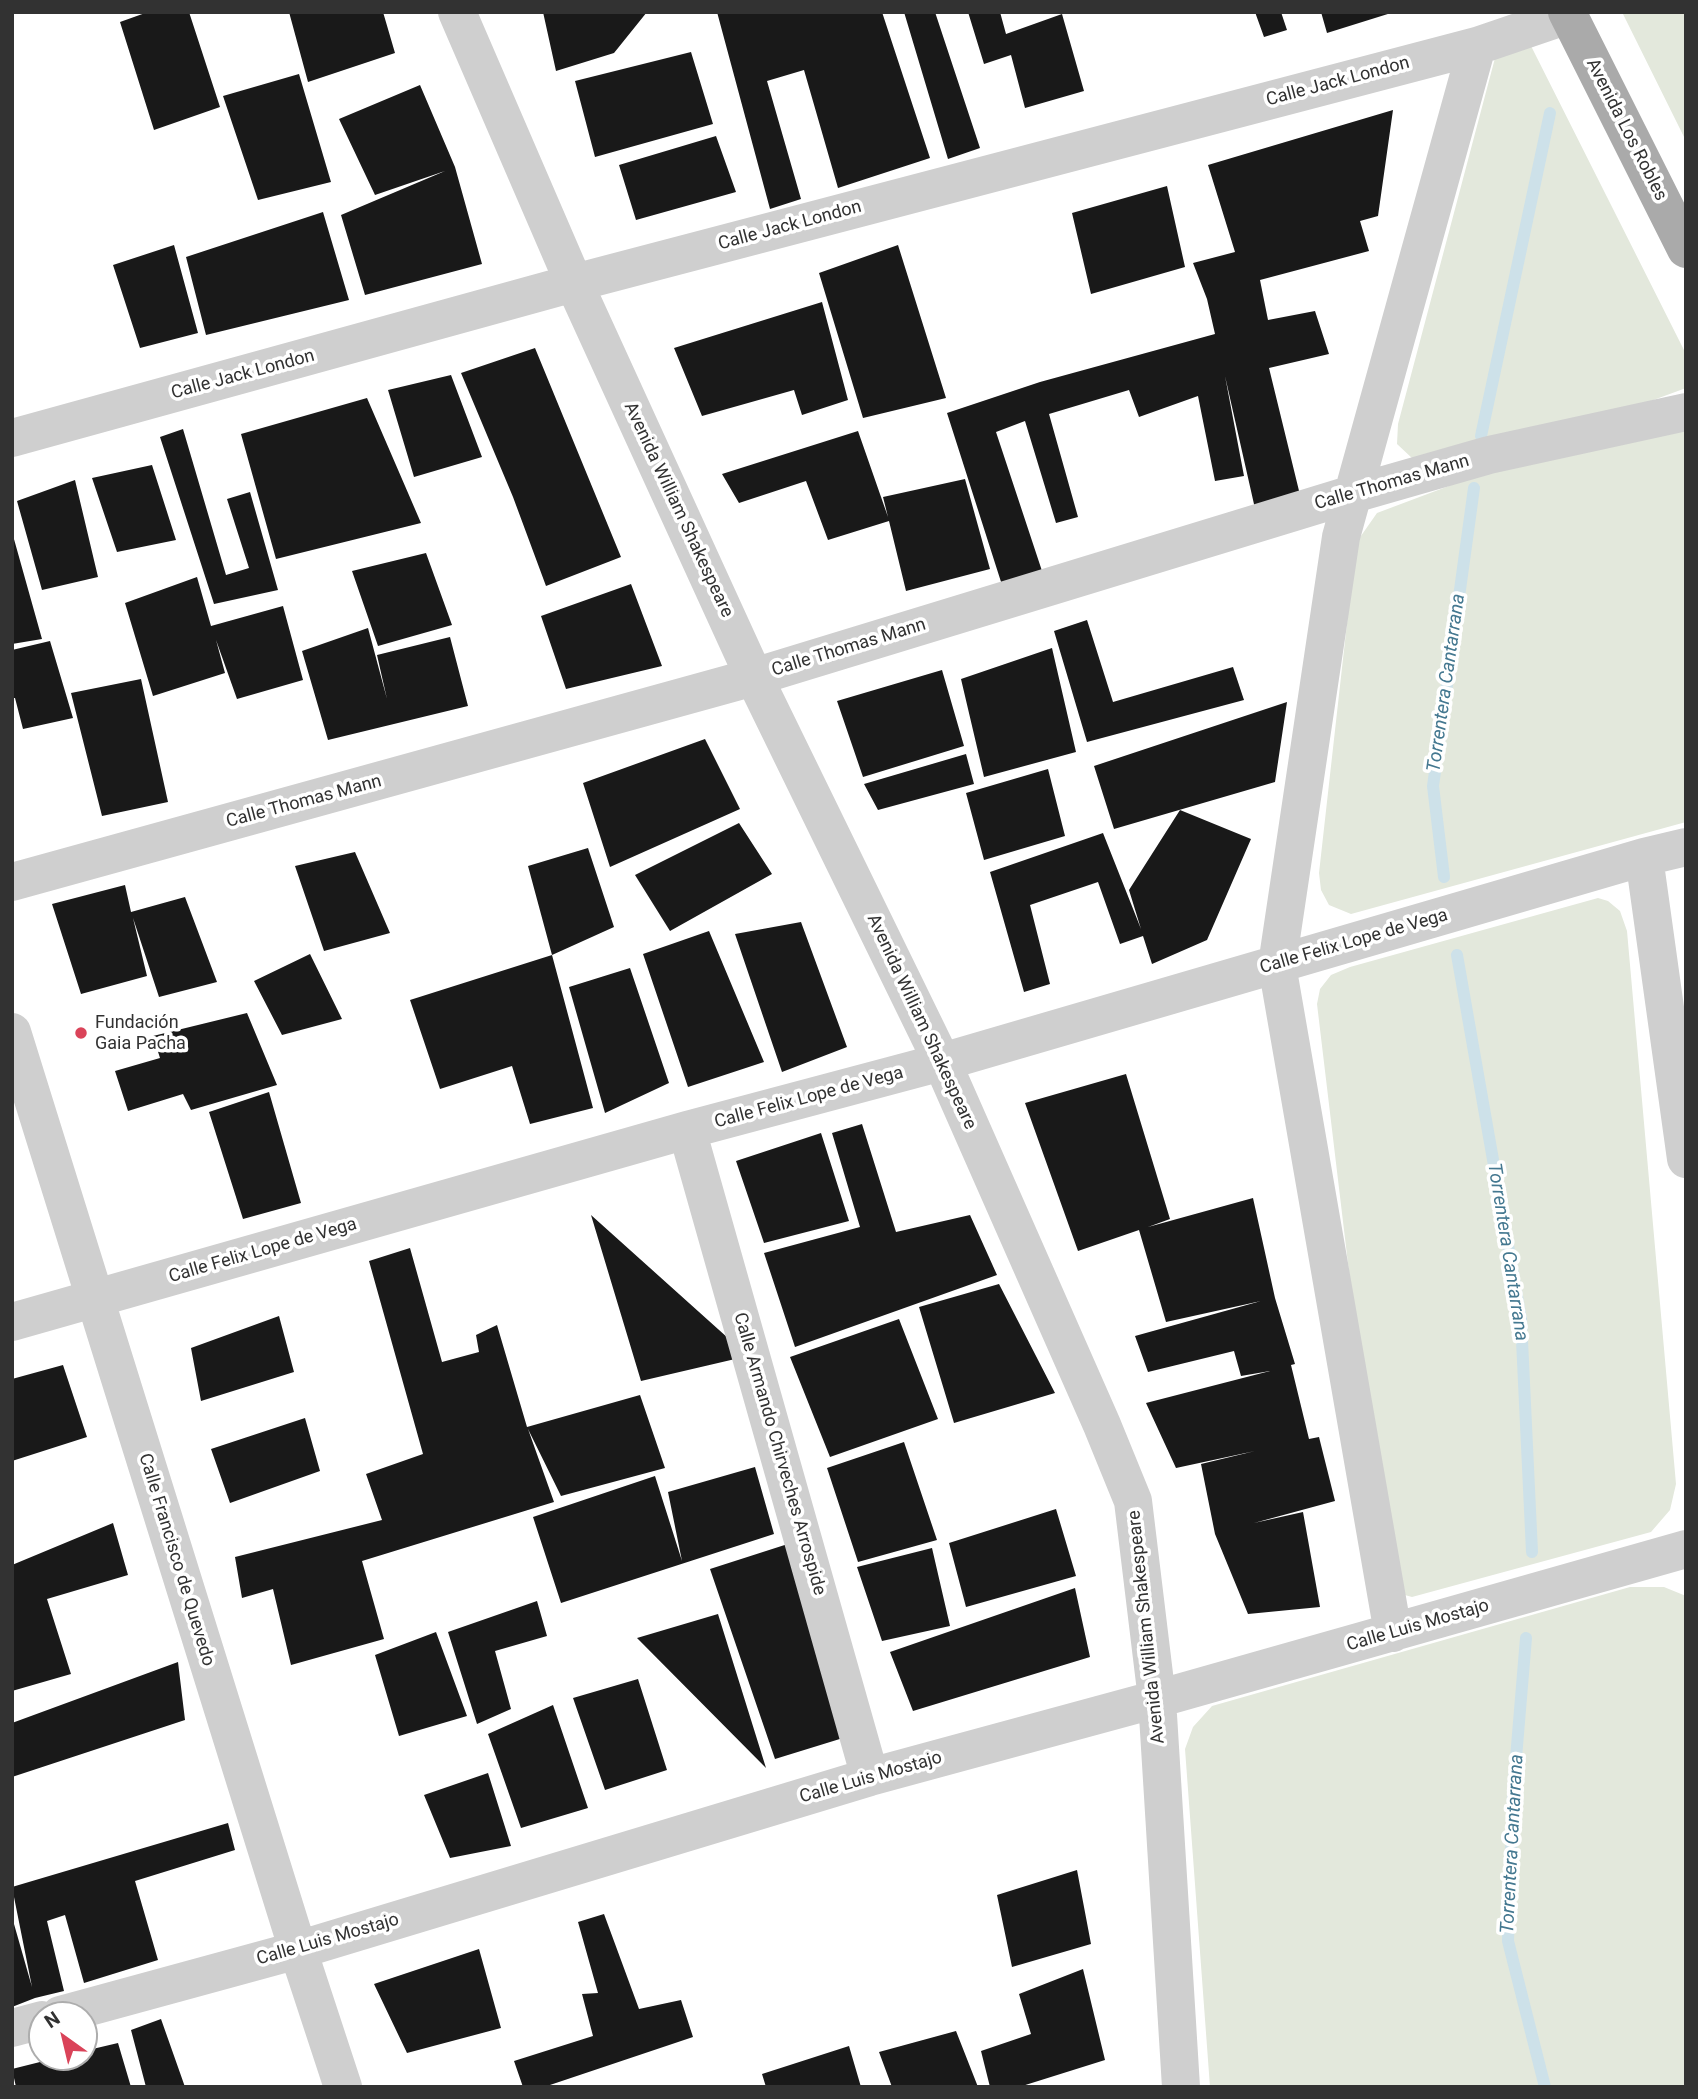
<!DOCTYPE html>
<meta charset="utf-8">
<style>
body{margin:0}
#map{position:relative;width:1698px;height:2099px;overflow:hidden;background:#fff;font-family:Roboto,sans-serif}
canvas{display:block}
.frame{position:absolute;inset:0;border:14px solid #323232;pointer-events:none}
.north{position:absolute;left:28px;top:2001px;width:70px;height:70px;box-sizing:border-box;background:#fff;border:2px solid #adadad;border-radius:50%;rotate:326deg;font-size:19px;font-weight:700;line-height:28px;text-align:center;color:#323232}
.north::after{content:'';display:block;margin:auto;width:24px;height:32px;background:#da4359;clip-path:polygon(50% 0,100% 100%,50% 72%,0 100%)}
</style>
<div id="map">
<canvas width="1698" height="2099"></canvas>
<div class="frame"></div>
<div class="north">N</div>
</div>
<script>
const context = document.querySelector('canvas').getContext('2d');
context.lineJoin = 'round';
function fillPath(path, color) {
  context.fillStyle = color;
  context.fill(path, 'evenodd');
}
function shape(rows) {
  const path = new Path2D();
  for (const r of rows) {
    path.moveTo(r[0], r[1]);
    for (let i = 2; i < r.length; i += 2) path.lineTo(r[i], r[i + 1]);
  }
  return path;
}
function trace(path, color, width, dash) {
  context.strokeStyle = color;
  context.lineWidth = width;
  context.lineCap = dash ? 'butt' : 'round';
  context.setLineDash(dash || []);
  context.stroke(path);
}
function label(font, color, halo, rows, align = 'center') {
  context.font = font + ' Roboto,sans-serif';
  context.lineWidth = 7;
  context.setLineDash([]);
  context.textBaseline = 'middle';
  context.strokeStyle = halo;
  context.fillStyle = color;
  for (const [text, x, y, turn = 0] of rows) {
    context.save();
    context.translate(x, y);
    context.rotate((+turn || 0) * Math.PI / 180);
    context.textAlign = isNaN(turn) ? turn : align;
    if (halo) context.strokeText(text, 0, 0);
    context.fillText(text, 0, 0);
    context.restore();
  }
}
const green = shape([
 [1622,12,1686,12,1686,141],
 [1527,38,1686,354,1686,388,1648,402,1413,459,1397,444,1398,424,1499,43],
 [1686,428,1686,822,1351,914,1329,905,1321,890,1319,873,1356,543,1377,513,1478,475],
 [1598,898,1608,901,1620,911,1627,931,1676,1484,1670,1510,1651,1532,1412,1597,1394,1592,1385,1573,1317,1004,1320,989,1331,975,1350,967],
 [1630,1587,1664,1587,1686,1596,1686,2087,1210,2087,1185,1749,1193,1727,1212,1706]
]);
const stream = shape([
 [1481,436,1550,113],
 [1444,877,1433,786,1474,488],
 [1457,955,1521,1319,1532,1552],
 [1526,1638,1513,1794,1508,1941,1545,2087]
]);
const building = shape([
 [148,12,189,12,220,107,154,130,120,22],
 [289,12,383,12,395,53,308,82],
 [543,12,647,12,614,53,556,71],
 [717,12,882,12,930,158,838,188,804,70,767,81,801,199,770,209],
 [904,12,935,12,980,148,948,159],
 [968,12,1000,12,1006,34,1062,14,1084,91,1025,108,1011,55,984,64],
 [1255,12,1281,12,1287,30,1264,37],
 [1321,12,1390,12,1391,13,1327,33],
 [691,52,713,124,595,157,575,81],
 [299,74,331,182,258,200,223,96],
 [420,85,455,167,482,264,365,295,341,215,445,171,375,195,339,119],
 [1393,110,1378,216,1360,221,1369,251,1260,280,1268,320,1315,311,1329,354,1269,368,1301,499,1256,513,1225,376,1244,476,1215,481,1198,396,1139,417,1129,390,1049,414,1078,517,1056,523,1025,421,996,432,1043,574,1002,585,947,413,1040,382,1215,334,1207,299,1193,263,1235,252,1208,165],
 [716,136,736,192,636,220,619,165],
 [1167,186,1185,267,1091,294,1072,213],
 [323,212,349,300,206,335,186,257],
 [174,245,198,333,140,348,113,265],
 [898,245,946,398,863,418,819,273],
 [822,302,848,400,802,415,794,390,702,416,674,348],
 [535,348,621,557,546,586,513,497,461,373],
 [451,375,482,457,414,477,388,390],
 [367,398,421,523,276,559,241,434],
 [183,429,226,575,249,568,227,499,250,492,278,590,214,604,160,437],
 [858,431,888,517,883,497,965,479,990,569,906,591,889,521,828,540,806,481,739,503,722,474],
 [152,465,176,540,117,552,92,478],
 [75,480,98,577,42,590,17,501],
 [12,532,42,639,12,644],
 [426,553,452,625,378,646,352,571],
 [197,577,211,626,283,606,303,680,237,699,216,640,225,673,153,696,125,603],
 [631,584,662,666,566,689,541,616],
 [1087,620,1113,702,1233,667,1244,700,1087,742,1054,631],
 [368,628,387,699,377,655,450,637,468,706,328,740,302,651],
 [50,641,73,718,23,729,15,698,12,698,12,650],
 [1052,648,1076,752,984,777,961,679],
 [942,670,964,746,863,777,837,701],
 [141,679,168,802,102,816,71,693],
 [1287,702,1275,782,1114,829,1094,766],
 [705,739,740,809,610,867,583,783],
 [966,754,974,784,878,810,864,784],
 [1048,769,1065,836,984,860,966,793],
 [1180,810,1251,839,1207,940,1152,964,1143,936,1120,944,1098,882,1030,905,1050,984,1024,992,990,872,1103,833,1141,929,1129,890],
 [739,823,772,874,670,931,635,875],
 [588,848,614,927,552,955,528,866],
 [355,852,390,933,324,951,295,866],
 [125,885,131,912,185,897,217,982,159,997,133,918,147,976,81,994,52,904],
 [801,922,847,1047,782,1072,735,934],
 [709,931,764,1062,688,1087,643,954],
 [310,954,342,1019,282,1035,254,981],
 [552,955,593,1108,530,1124,512,1066,440,1089,410,1000],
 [630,968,669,1083,605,1113,569,987],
 [247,1013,277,1085,191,1110,183,1094,128,1111,115,1071,160,1058,153,1036],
 [1126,1074,1170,1219,1148,1227,1253,1198,1275,1298,1295,1364,1291,1365,1309,1439,1319,1437,1335,1501,1254,1523,1303,1512,1320,1607,1248,1614,1215,1534,1201,1464,1255,1451,1176,1468,1146,1403,1270,1371,1241,1376,1234,1351,1148,1372,1135,1336,1261,1301,1166,1322,1139,1230,1078,1251,1025,1103],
 [269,1092,301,1203,243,1219,209,1112],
 [862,1124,896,1232,970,1215,997,1275,795,1347,764,1253,860,1227,832,1133],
 [821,1133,849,1221,764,1243,736,1161],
 [591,1215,748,1356,641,1381],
 [410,1248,442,1362,479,1352,476,1335,497,1325,527,1427,640,1395,665,1468,561,1496,528,1429,554,1502,362,1561,384,1639,291,1665,273,1589,242,1598,235,1557,382,1520,366,1474,423,1454,369,1261],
 [999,1284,1055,1393,954,1423,919,1307],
 [279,1316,294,1372,201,1401,191,1348],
 [899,1319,938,1419,830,1457,790,1357],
 [63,1365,87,1437,12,1461,12,1379],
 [305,1418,320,1471,230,1503,211,1449],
 [904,1442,937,1540,858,1562,827,1468],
 [755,1467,774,1534,561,1603,533,1517,655,1476,682,1561,668,1492],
 [1056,1509,1076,1576,966,1607,949,1543],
 [113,1523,128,1575,47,1599,71,1674,12,1691,12,1565],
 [794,1542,856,1734,775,1759,710,1569],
 [932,1548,950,1626,882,1641,857,1567],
 [1075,1588,1090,1657,913,1711,890,1652],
 [537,1601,547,1636,495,1651,511,1709,477,1724,448,1632],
 [718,1614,766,1768,637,1638],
 [436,1632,467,1716,399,1736,375,1655],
 [178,1662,185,1720,12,1777,12,1723],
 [638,1679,667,1770,605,1790,573,1698],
 [553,1705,588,1808,521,1828,488,1734],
 [488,1773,511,1846,450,1858,424,1795],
 [228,1823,235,1850,135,1881,158,1960,84,1983,65,1915,47,1921,64,1991,35,1998,12,2007,12,1917,32,1987,12,1887],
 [1077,1870,1091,1944,1012,1967,997,1895],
 [604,1914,639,2009,681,2000,693,2037,544,2087,523,2087,514,2061,593,2036,582,1994,598,1993,578,1922],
 [479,1949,501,2028,407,2053,374,1984],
 [1083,1969,1105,2060,1019,2087,990,2087,981,2051,1031,2034,1019,1994],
 [161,2019,185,2087,146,2087,131,2030],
 [956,2031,978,2087,892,2087,879,2052],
 [118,2043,131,2087,16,2087,12,2069,60,2057,84,2057,84,2051],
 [849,2046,861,2087,766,2087,762,2074]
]);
const minor = shape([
 [457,12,574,283,754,677,942,1062,1102,1425,1133,1501,1157,1699,1181,2087],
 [12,438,574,283,1477,46,1568,15],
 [1644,857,1686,1159],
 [12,882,754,677,1353,494,1489,455,1686,412],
 [12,1032,298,1950,343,2087],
 [687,1130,870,1777],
 [12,1322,687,1130,942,1062,1644,857,1686,847],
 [1393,1633,1277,965,1341,537,1477,46],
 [60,2015,298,1950,870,1777,1157,1699,1686,1549],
 [12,2028,42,2020]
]);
const major = shape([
 [1567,12,1686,249]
]);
const markers = [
 [81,1033,7,"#da4359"]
];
const streetNames = [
 ["Calle Jack London",1338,82,-15],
 ["Avenida Los Robles",1626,130,63],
 ["Calle Jack London",790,226,-15],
 ["Calle Jack London",243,375,-15],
 ["Calle Thomas Mann",1392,483,-16],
 ["Avenida William Shakespeare",678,510,65],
 ["Calle Thomas Mann",849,648,-17],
 ["Calle Thomas Mann",304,802,-15],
 ["Calle Felix Lope de Vega",1354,942,-16],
 ["Avenida William Shakespeare",921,1022,65],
 ["Calle Felix Lope de Vega",809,1098,-15],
 ["Calle Felix Lope de Vega",263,1251,-16],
 ["Calle Armando Chirveches Arrospide",779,1454,74],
 ["Calle Francisco de Quevedo",176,1560,73],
 ["Calle Luis Mostajo",1418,1626,-16],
 ["Avenida William Shakespeare",1147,1627,-96],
 ["Calle Luis Mostajo",871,1778,-16],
 ["Calle Luis Mostajo",328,1940,-16]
];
const poiNames = [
 ["Fundación",95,1023],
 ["Gaia Pacha",95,1044]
];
const waterNames = [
 ["Torrentera Cantarrana",1447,683,-82],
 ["Torrentera Cantarrana",1507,1252,81],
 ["Torrentera Cantarrana",1513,1844,-87]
];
fillPath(green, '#e3e8dc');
trace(stream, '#cde1e9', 12);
fillPath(building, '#191919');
trace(minor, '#cfcfcf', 38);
trace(major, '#aaa', 38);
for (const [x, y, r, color] of markers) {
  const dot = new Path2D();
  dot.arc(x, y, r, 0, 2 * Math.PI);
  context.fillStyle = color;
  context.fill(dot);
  trace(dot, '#fff', 2.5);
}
label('18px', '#323232', '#fff', streetNames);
label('18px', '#323232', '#fff', poiNames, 'left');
label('italic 19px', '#447890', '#fff', waterNames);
</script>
